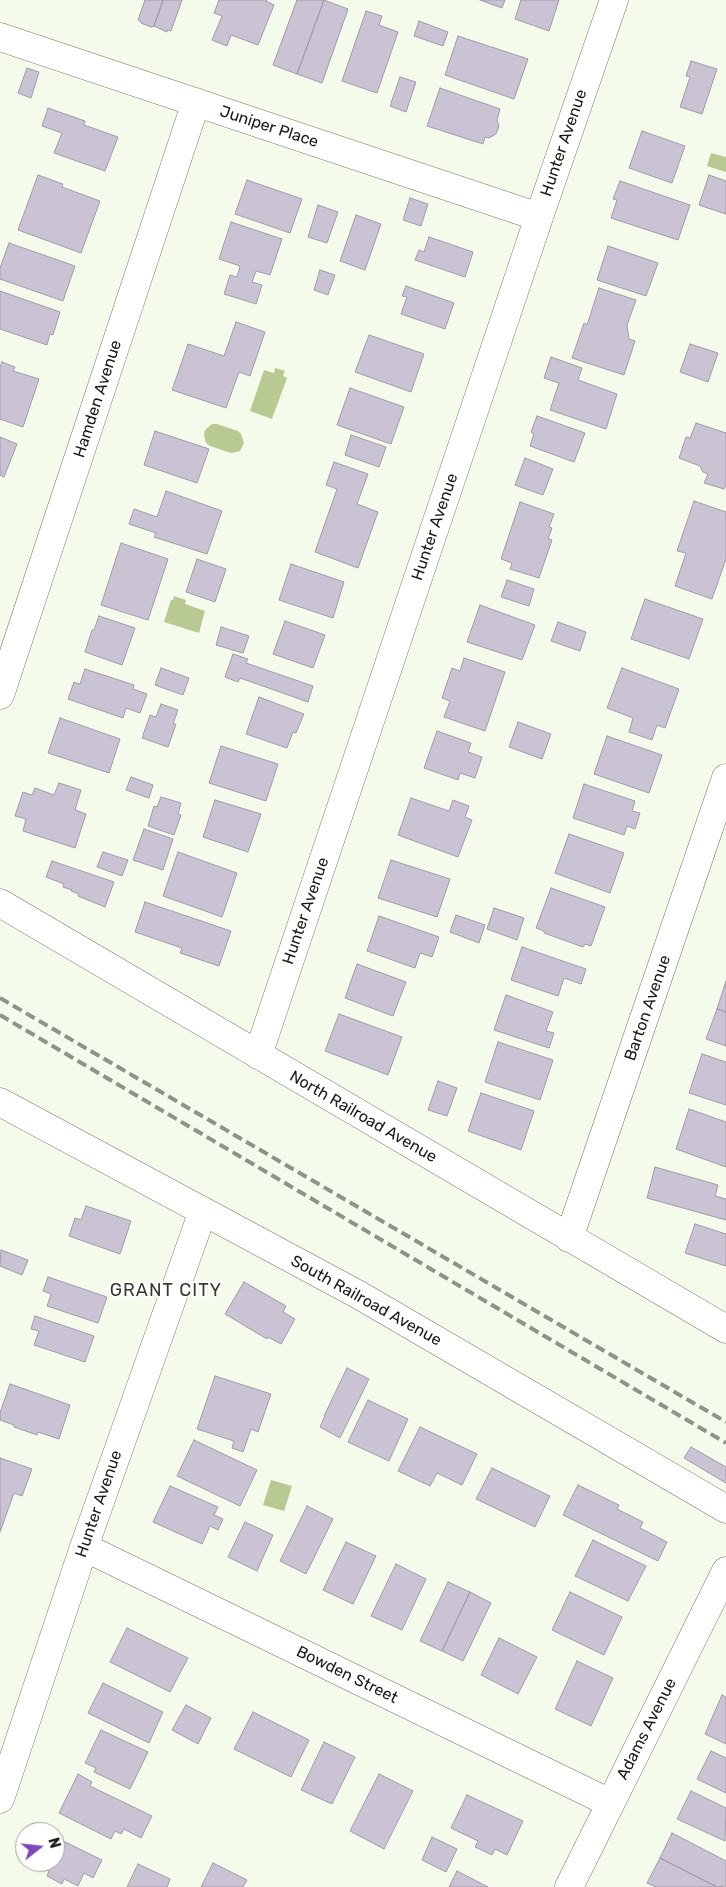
<!DOCTYPE html>
<style>
body{margin:0}
#map{position:relative;width:726px;height:1887px;overflow:hidden;background:#f5fbea;font-family:Rubik,sans-serif}
canvas{display:block}
.north{position:absolute;left:15px;top:1822px;width:50px;height:50px;box-sizing:border-box;background:#fff;border:1px solid #a3a4a1;border-radius:50%;rotate:74deg;font-size:14px;font-weight:700;line-height:20px;text-align:center;color:#191b15}
.north::after{content:'';display:block;margin:auto;width:18px;height:22px;background:#8147be;clip-path:polygon(50% 0,100% 100%,50% 72%,0 100%)}
</style>
<div id="map">
<canvas width="726" height="1887"></canvas>
<div class="north">N</div>
</div>
<script>
const context = document.querySelector('canvas').getContext('2d');
context.lineJoin = 'round';
function fillPath(path, color) {
  context.fillStyle = color;
  context.fill(path, 'evenodd');
}
function shape(rows) {
  const path = new Path2D();
  for (const r of rows) {
    path.moveTo(r[0], r[1]);
    for (let i = 2; i < r.length; i += 2) path.lineTo(r[i], r[i + 1]);
  }
  return path;
}
function trace(path, color, width, dash) {
  context.strokeStyle = color;
  context.lineWidth = width;
  context.lineCap = dash ? 'butt' : 'round';
  context.setLineDash(dash || []);
  context.stroke(path);
}
function label(font, color, halo, rows, align = 'center') {
  context.font = font + ' Rubik,sans-serif';
  context.lineWidth = 4;
  context.setLineDash([]);
  context.textBaseline = 'middle';
  context.strokeStyle = halo;
  context.fillStyle = color;
  for (const [text, x, y, turn = 0] of rows) {
    context.save();
    context.translate(x, y);
    context.rotate((+turn || 0) * Math.PI / 180);
    context.textAlign = isNaN(turn) ? turn : align;
    if (halo) context.strokeText(text, 0, 0);
    context.fillText(text, 0, 0);
    context.restore();
  }
}
const water = shape([
 [711,153,726,157,726,172,707,166],
 [275,368,285,371,283,376,287,378,272,419,250,411,264,370,274,373],
 [212,424,217,424,238,431,241,434,244,443,240,451,231,453,210,446,206,443,204,435,205,430],
 [174,596,186,600,185,604,205,611,199,633,164,622,171,600,173,600],
 [271,1480,292,1486,284,1511,263,1505]
]);
const building = shape([
 [145,0,163,0,154,26,151,27,141,23,141,22,138,20,145,0],
 [163,0,182,0,171,31,167,30,167,32,154,26,163,0],
 [219,0,267,0,266,1,274,5,258,45,231,35,227,46,212,40,222,16,214,13,219,0],
 [297,0,324,0,297,74,273,65,297,0],
 [324,0,348,9,322,83,297,74,324,0],
 [480,0,505,0,502,8,480,0],
 [521,0,559,0,549,31,515,19,521,0],
 [366,11,382,16,379,25,398,32,377,93,342,81,366,11],
 [419,21,448,32,443,46,414,36,419,21],
 [458,36,528,59,514,99,445,75,458,36],
 [691,61,717,69,702,114,680,107,690,77,686,76,691,61],
 [27,68,39,72,31,98,18,93,27,68],
 [400,77,416,82,406,112,390,106,400,77],
 [440,88,500,109,497,120,499,126,496,134,489,138,485,137,483,144,427,126,440,88],
 [48,108,85,121,84,125,118,137,105,171,54,153,62,133,42,126,48,108],
 [642,131,685,146,672,183,629,168,642,131],
 [38,175,63,184,62,187,100,201,81,253,18,230,38,175],
 [709,175,726,181,726,214,699,205,709,175],
 [247,180,302,199,290,233,235,214,247,180],
 [620,181,690,205,678,240,611,218,617,200,613,199,620,181],
 [410,198,428,204,421,226,403,220,410,198],
 [318,205,338,212,327,243,308,237,318,205],
 [356,215,381,224,365,270,340,261,356,215],
 [231,222,282,239,270,275,256,271,252,282,262,285,256,304,224,294,230,275,237,277,240,266,219,259,231,222],
 [429,237,473,252,465,277,415,260,419,250,424,252,429,237],
 [9,243,75,266,63,301,0,279,0,268,9,243],
 [608,246,658,263,646,296,597,280,608,246],
 [320,270,335,275,328,295,314,290,320,270],
 [406,286,454,303,445,329,401,314,407,297,402,296,406,286],
 [599,288,636,300,627,325,629,339,635,341,624,375,572,358,584,323,587,325,599,288],
 [0,291,60,312,53,335,50,334,47,345,0,329,0,291],
 [236,322,265,332,250,376,239,372,226,408,172,390,188,344,224,356,236,322],
 [369,335,424,354,411,392,355,372,369,335],
 [690,344,718,353,708,382,680,372,690,344],
 [551,357,582,368,578,380,617,394,606,429,550,410,559,383,544,378,551,357],
 [2,362,15,367,13,371,39,379,23,427,0,419,0,367,2,362],
 [350,388,404,407,391,444,337,425,350,388],
 [537,416,585,433,574,462,530,446,534,434,531,432,537,416],
 [696,423,726,433,726,485,724,489,704,483,708,474,703,472,700,466,679,458,686,437,690,438,696,423],
 [155,431,209,449,197,483,144,465,155,431],
 [351,435,386,447,379,467,345,455,351,435],
 [0,437,17,444,4,477,0,475,0,437],
 [525,458,553,469,543,495,515,485,525,458],
 [334,462,368,474,357,504,378,512,358,568,315,552,337,489,326,485,334,462],
 [166,491,222,511,207,554,154,537,156,533,129,524,134,509,157,517,166,491],
 [694,501,726,512,726,559,712,599,675,586,686,553,677,551,694,501],
 [520,502,554,514,549,527,552,528,548,539,552,540,539,578,510,569,512,563,501,559,520,502],
 [121,543,168,559,148,620,101,605,121,543],
 [197,559,226,569,215,602,186,592,197,559],
 [291,564,344,582,333,618,279,600,291,564],
 [507,580,534,589,529,606,501,597,507,580],
 [645,599,703,619,689,659,631,639,645,599],
 [480,605,535,625,522,660,467,642,480,605],
 [99,616,135,628,122,665,85,652,92,630,94,630,99,616],
 [285,621,325,635,313,668,273,654,285,621],
 [558,622,586,632,580,651,551,641,558,622],
 [221,627,249,636,243,653,216,645,221,627],
 [233,654,248,659,246,663,313,686,308,702,240,678,238,682,225,677,233,654],
 [464,658,505,672,485,731,444,717,450,701,442,698,452,668,460,671,464,658],
 [161,668,189,678,183,695,155,685,161,668],
 [622,668,679,689,665,728,657,725,652,740,629,732,633,718,607,708,622,668],
 [85,669,134,685,133,689,147,694,140,713,126,708,123,718,68,699,74,682,80,684,85,669],
 [259,697,304,714,296,733,293,732,287,748,246,734,259,697],
 [161,704,178,710,173,724,176,724,168,747,142,738,150,715,156,717,161,704],
 [60,718,120,739,109,773,48,753,60,718],
 [518,722,551,734,542,759,509,747,518,722],
 [437,731,471,743,468,752,482,757,475,778,460,773,458,780,424,768,437,731],
 [607,736,662,755,649,793,594,774,607,736],
 [221,746,278,764,266,801,209,783,221,746],
 [131,777,153,785,149,798,126,790,131,777],
 [59,783,81,790,75,810,86,814,75,848,23,831,26,819,15,816,23,792,32,795,35,788,54,795,59,783],
 [584,784,635,801,632,811,640,813,635,829,627,826,624,835,573,818,584,784],
 [161,797,181,803,178,814,181,815,174,835,148,826,154,806,157,807,161,797],
 [411,798,449,811,453,800,469,806,465,817,472,820,458,857,398,835,411,798],
 [215,800,261,814,248,852,203,837,215,800],
 [144,829,173,839,163,870,133,860,144,829],
 [569,834,624,853,610,893,555,873,569,834],
 [103,852,128,860,122,876,97,867,103,852],
 [178,852,237,873,222,917,163,896,178,852],
 [391,860,450,879,437,917,378,898,391,860],
 [52,861,114,882,105,907,78,896,79,894,71,891,72,890,63,887,64,884,46,877,52,861],
 [551,888,605,907,591,946,585,944,583,947,544,933,544,931,536,928,551,888],
 [145,902,231,931,219,966,180,953,182,948,135,932,145,902],
 [494,908,524,918,517,940,487,929,494,908],
 [456,915,485,925,479,943,450,932,456,915],
 [379,916,439,937,432,957,420,953,415,968,367,951,379,916],
 [522,947,586,969,581,984,564,978,558,996,511,980,522,947],
 [357,964,406,982,393,1016,345,998,357,964],
 [726,981,726,1012,717,1009,726,981],
 [506,995,553,1012,546,1031,554,1033,549,1048,494,1030,506,995],
 [717,1009,726,1012,726,1046,706,1039,717,1009],
 [339,1014,402,1037,388,1075,325,1051,339,1014],
 [498,1042,553,1060,540,1100,485,1082,498,1042],
 [702,1054,726,1062,726,1105,689,1093,702,1054],
 [438,1081,457,1088,447,1116,428,1110,438,1081],
 [481,1093,534,1111,521,1150,468,1131,481,1093],
 [689,1109,726,1122,726,1167,676,1149,689,1109],
 [655,1167,718,1185,715,1196,726,1199,726,1220,647,1198,655,1167],
 [86,1206,131,1221,120,1254,69,1236,75,1218,81,1220,86,1206],
 [695,1224,726,1234,726,1266,685,1253,695,1224],
 [1,1250,28,1260,22,1275,0,1266,1,1250],
 [48,1277,107,1297,98,1323,47,1306,51,1294,43,1291,48,1277],
 [244,1282,286,1306,283,1312,295,1319,281,1344,268,1337,267,1339,225,1314,244,1282],
 [35,1316,94,1336,85,1362,34,1345,39,1331,31,1329,35,1316],
 [347,1368,369,1379,340,1438,320,1427,325,1416,324,1416,347,1368],
 [215,1376,271,1394,258,1432,251,1429,243,1452,232,1448,234,1441,197,1429,215,1376],
 [10,1384,70,1405,59,1439,38,1432,37,1435,14,1427,14,1425,0,1420,0,1413,10,1384],
 [368,1400,408,1419,389,1461,348,1442,368,1400],
 [420,1427,477,1454,462,1485,437,1473,430,1486,398,1471,420,1427],
 [194,1440,257,1470,240,1506,177,1476,194,1440],
 [691,1447,726,1467,726,1483,684,1458,691,1447],
 [0,1458,32,1469,22,1496,14,1493,0,1532,0,1458],
 [492,1468,550,1496,535,1527,476,1499,492,1468],
 [578,1485,619,1505,617,1509,643,1522,640,1528,667,1542,658,1561,563,1515,578,1485],
 [170,1486,218,1507,214,1515,223,1519,218,1530,210,1526,202,1544,153,1522,170,1486],
 [307,1506,333,1519,306,1574,280,1561,307,1506],
 [245,1522,273,1535,257,1571,228,1557,245,1522],
 [593,1540,646,1566,628,1601,575,1576,593,1540],
 [346,1542,376,1556,353,1604,323,1590,346,1542],
 [396,1564,426,1579,402,1630,371,1616,396,1564],
 [448,1582,470,1592,442,1651,420,1641,448,1582],
 [470,1592,491,1603,463,1661,442,1651,470,1592],
 [570,1592,622,1617,604,1655,552,1630,570,1592],
 [127,1628,188,1658,170,1692,110,1662,127,1628],
 [499,1638,537,1657,518,1694,481,1675,499,1638],
 [577,1661,613,1678,591,1726,555,1709,577,1661],
 [103,1683,163,1712,149,1743,88,1713,103,1683],
 [722,1695,726,1697,726,1744,705,1734,722,1695],
 [186,1705,211,1718,198,1744,172,1730,186,1705],
 [253,1712,309,1740,291,1777,234,1749,253,1712],
 [101,1730,148,1752,130,1789,94,1772,96,1768,85,1763,101,1730],
 [324,1742,355,1757,332,1804,301,1790,324,1742],
 [711,1751,726,1758,726,1793,697,1779,711,1751],
 [78,1774,92,1782,90,1786,152,1816,141,1838,124,1829,121,1834,115,1831,111,1839,59,1813,78,1774],
 [379,1774,413,1791,384,1849,350,1831,379,1774],
 [691,1791,726,1808,725,1841,677,1819,691,1791],
 [467,1795,523,1821,507,1855,495,1849,492,1855,475,1847,478,1841,451,1828,467,1795],
 [672,1833,726,1861,726,1886,717,1887,660,1858,672,1833],
 [55,1837,102,1860,93,1878,84,1873,78,1886,64,1879,62,1884,47,1876,49,1871,30,1862,55,1862,55,1837],
 [432,1837,457,1849,446,1872,422,1860,432,1837],
 [660,1858,717,1887,656,1887,647,1883,660,1858],
 [213,1863,247,1880,243,1887,201,1887,213,1863],
 [138,1864,170,1879,167,1887,127,1887,138,1864],
 [457,1871,488,1887,449,1887,457,1871]
]);
const street = shape([
 [0,37,539,217],
 [0,695,196,102],
 [0,903,726,1329],
 [258,1055,539,217,614,0],
 [0,1102,359,1295,726,1509],
 [569,1238,726,778],
 [84,1547,610,1803],
 [0,1799,84,1547,203,1211],
 [569,1887,726,1571]
]);
const rail = shape([
 [0,998,726,1422],
 [0,1015,726,1443]
]);
const streetNames = [
 ["Juniper Place",269,127,18],
 ["Hunter Avenue",564,143,-71],
 ["Hamden Avenue",98,399,-72],
 ["Hunter Avenue",435,527,-71],
 ["Hunter Avenue",306,911,-71],
 ["Barton Avenue",648,1008,-71],
 ["North Railroad Avenue",363,1117,30],
 ["South Railroad Avenue",366,1301,29],
 ["Hunter Avenue",99,1504,-71],
 ["Bowden Street",347,1675,26],
 ["Adams Avenue",647,1729,-63]
];
const neighbourhoodNames = [
 ["GRANT CITY",166,1291]
];
fillPath(water, '#b8ca92');
fillPath(building, '#c9c3d3');
trace(building, '#a09aaa', 1);
trace(street, '#737869', 29);
trace(street, '#fff', 28);
trace(rail, '#8f9387', 4, [10, 5]);
label('16px', '#191b15', '#fff', streetNames);
context.letterSpacing = '1px';
label('18px', '#373b2e', '#fff', neighbourhoodNames);
context.letterSpacing = '0px';
</script>
